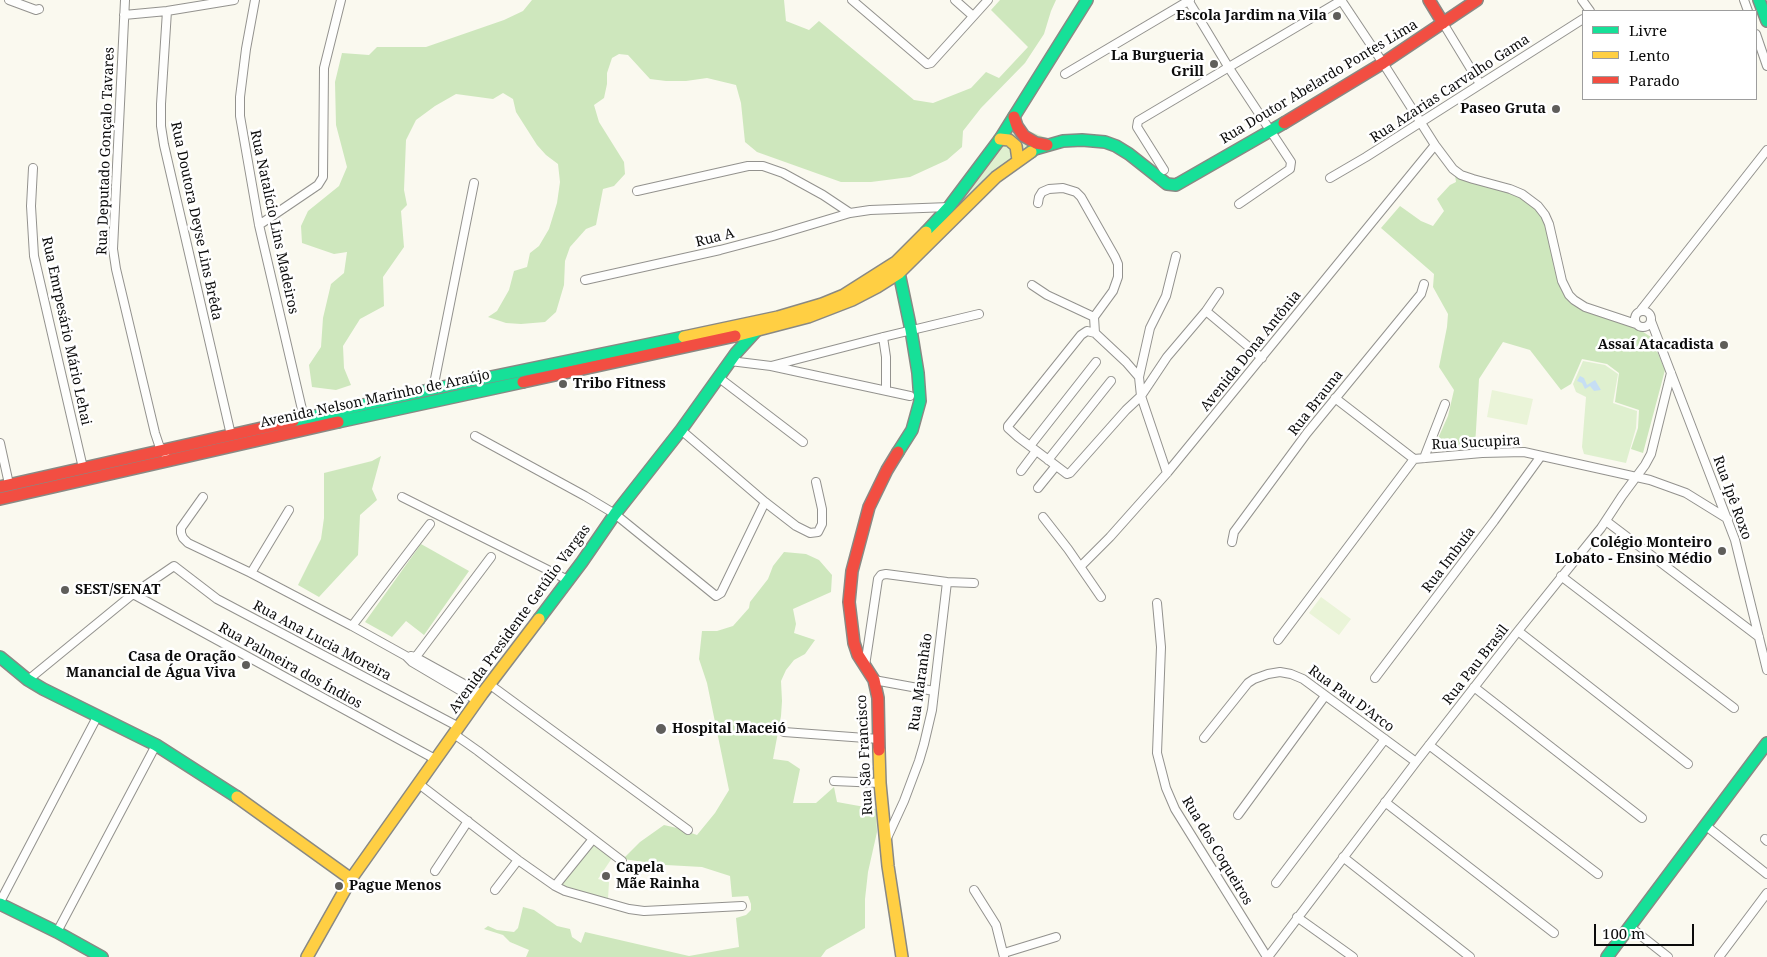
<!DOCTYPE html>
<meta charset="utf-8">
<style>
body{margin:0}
#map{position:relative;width:1767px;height:957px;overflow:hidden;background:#faf9ef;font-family:"Noto Serif",serif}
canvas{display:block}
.legend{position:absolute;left:1582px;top:10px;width:175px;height:90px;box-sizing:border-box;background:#fff;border:1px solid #9d9d9d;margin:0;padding:6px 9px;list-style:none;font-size:15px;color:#0b0b0b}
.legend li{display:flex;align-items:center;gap:10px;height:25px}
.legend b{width:25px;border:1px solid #9d9d9d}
.scale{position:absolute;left:1594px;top:924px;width:100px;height:22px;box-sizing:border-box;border:2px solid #0b0b0b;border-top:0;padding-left:6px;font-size:15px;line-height:18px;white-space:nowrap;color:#0b0b0b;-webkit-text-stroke:4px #fff;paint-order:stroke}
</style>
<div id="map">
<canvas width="1767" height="957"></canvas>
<ul class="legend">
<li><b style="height:6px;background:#16e098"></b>Livre</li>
<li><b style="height:6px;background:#ffcf43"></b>Lento</li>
<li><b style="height:6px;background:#f24e42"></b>Parado</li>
</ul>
<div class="scale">100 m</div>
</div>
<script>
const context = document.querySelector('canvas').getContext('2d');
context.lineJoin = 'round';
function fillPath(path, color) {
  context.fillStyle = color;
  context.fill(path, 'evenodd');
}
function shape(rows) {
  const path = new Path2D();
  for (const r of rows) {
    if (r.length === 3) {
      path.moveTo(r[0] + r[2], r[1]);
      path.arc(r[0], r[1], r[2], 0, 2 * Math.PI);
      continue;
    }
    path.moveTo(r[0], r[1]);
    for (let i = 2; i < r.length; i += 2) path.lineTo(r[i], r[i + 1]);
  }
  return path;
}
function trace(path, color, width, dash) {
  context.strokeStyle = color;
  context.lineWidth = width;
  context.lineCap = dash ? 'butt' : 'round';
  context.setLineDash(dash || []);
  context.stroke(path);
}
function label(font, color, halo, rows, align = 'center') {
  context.font = font + ' "Noto Serif",serif';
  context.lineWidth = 5;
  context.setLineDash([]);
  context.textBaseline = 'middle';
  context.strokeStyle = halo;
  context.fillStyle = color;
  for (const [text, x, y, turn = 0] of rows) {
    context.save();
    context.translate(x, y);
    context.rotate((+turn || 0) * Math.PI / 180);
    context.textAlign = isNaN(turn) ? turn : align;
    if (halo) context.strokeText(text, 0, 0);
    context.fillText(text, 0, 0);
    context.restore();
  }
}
const green = shape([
 [1019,122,1024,129,1052,140,959,207,957,206,957,205,1003,139],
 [1583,361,1605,365,1618,374,1613,403,1637,411,1636,428,1626,463,1584,454,1582,447,1586,397,1576,392,1573,384],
 [593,844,612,858,598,879,609,882,608,899,559,885]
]);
const forest = shape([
 [532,0,784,0,786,21,809,30,819,21,914,100,933,103,971,88,986,72,999,78,1028,47,991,10,1000,0,1056,0,1051,11,1044,34,1025,63,981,108,963,131,962,147,947,160,910,177,871,182,841,182,757,152,745,142,741,103,736,85,707,78,686,81,666,81,650,79,628,55,619,54,612,58,607,73,607,84,604,98,594,105,599,122,624,162,625,174,614,186,603,189,596,225,586,229,570,247,565,261,564,285,556,312,545,322,521,324,506,323,488,317,497,311,509,290,514,271,527,267,530,253,539,246,549,229,557,203,560,182,558,164,546,155,537,145,516,112,513,99,503,93,493,99,456,94,435,106,416,120,406,140,404,190,407,205,401,211,404,247,383,277,384,306,360,319,343,346,344,368,351,385,336,390,312,387,309,365,321,347,323,318,331,284,344,273,347,252,334,254,302,243,301,226,308,211,339,186,347,167,336,125,335,82,342,53,369,55,377,47,426,47,504,20,523,11],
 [1455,175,1523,196,1539,211,1549,231,1554,268,1561,286,1573,305,1614,319,1640,330,1651,337,1665,370,1643,453,1631,449,1638,428,1639,410,1615,402,1619,373,1607,364,1582,359,1571,384,1561,390,1530,350,1503,342,1479,379,1475,447,1436,449,1435,445,1448,416,1454,390,1439,367,1447,327,1448,314,1433,287,1434,274,1381,228,1400,206,1421,221,1433,226,1444,211,1437,199,1450,185,1456,182],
 [381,456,372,489,377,500,360,515,358,555,319,597,298,585,321,539,324,518,324,473,372,461],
 [421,544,469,571,424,635,406,621,392,637,365,622],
 [784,552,806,554,819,560,832,575,831,592,793,609,796,624,794,633,815,640,805,654,794,660,786,670,781,681,782,701,781,716,773,759,788,761,800,769,793,803,816,803,834,787,837,802,876,809,877,832,868,872,865,899,865,928,826,950,821,957,526,957,529,950,510,942,503,935,484,929,488,926,497,930,514,932,518,928,523,907,534,910,557,926,570,929,572,937,581,943,585,932,689,956,739,947,736,918,746,915,751,910,751,904,748,896,732,897,730,876,702,867,666,865,623,859,640,842,664,825,677,828,697,835,715,813,729,790,707,683,699,659,702,631,717,631,733,626,749,608,750,602,768,579,773,566]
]);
const pitch = shape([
 [1492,390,1533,399,1527,425,1487,417],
 [1321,597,1351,619,1339,635,1309,613]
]);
const water = shape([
 [1580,376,1584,378,1587,385,1595,380,1601,390,1594,391,1590,386,1585,389,1582,383,1577,381]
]);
const street = shape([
 [9,0,36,10,39,9],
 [125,0,113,249,116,269,155,433,159,445,165,454],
 [255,0,246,49,240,97,240,116,259,225,304,418],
 [852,0,927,64,931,63,988,0],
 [955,0,973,16],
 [1188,0,1229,68,1291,162,1290,169,1239,204],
 [1341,0,1383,63,1435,145,1453,169,1461,175,1473,179,1510,189,1522,194,1538,206,1545,215,1549,224,1562,281,1569,295,1574,300,1585,307,1636,324],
 [1582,0,1590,11],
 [1744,0,1748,11],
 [167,11,161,104,161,126,164,145,231,435],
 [124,15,167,11,234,0],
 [1443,23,1480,84],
 [1756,34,1767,66],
 [1065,74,1190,0],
 [33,168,31,206,34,256,83,468],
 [1164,170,1137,127,1138,121,1342,0],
 [1330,178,1366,157,1583,19],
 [637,191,748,166,763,166,783,173,823,195,850,213,870,210,949,207],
 [1038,203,1039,197,1042,192,1049,189,1063,188,1076,192,1081,197,1115,257,1118,264,1118,277,1113,291,1094,317],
 [259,225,318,185,323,177,324,68,341,0],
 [585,280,720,250,773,236,850,213],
 [1032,285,1047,295,1094,317,1095,333,1126,362,1139,377,1141,396,1167,473],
 [1641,310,1767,150],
 [1643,319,8],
 [1206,311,1262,358],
 [1651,321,1735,540,1767,670],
 [1095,333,1087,331,1081,335,1008,426,1008,428,1018,437,1067,474,1070,473,1126,410,1141,396,1167,357,1206,311,1219,292],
 [883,337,886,357,886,390],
 [730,361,771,366,910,396],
 [771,366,883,337,979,314],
 [718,377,803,442],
 [1139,377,1150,328,1166,296,1176,256],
 [433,389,474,183],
 [1335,398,1414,459,1482,453,1524,452,1650,480,1686,493,1728,519],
 [681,430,765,502,796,526,810,533,818,532,822,524,822,509,816,482],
 [475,436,585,496,615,514,716,596,721,593,765,502],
 [0,443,9,484],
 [1030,446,1096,362],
 [1424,458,1445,404],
 [1048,460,1111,381],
 [1021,471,1036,451],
 [1038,488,1055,467],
 [203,497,181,528,181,533,183,538,188,543,251,573,352,626,406,656,412,662,478,701],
 [402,497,568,580],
 [1043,517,1068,549,1101,597],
 [1606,521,1759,637],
 [1232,542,1234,532,1307,433,1421,294,1424,284],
 [1081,566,1110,537,1167,473,1435,145],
 [251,573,289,510],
 [1561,576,1734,708],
 [133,594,435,759],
 [1157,603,1161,647,1157,753,1166,788,1175,809,1267,957],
 [352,626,430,524],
 [1518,631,1688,764],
 [1278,640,1414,459],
 [411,656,415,657,482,694],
 [412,662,491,557],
 [865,666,878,579,881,575,886,574,947,582,974,583],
 [1375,678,1494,521,1541,456],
 [28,680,133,594,174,566,217,599,459,727],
 [874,680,934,691],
 [489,684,688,830],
 [1474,687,1642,818],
 [784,732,879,739],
 [454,734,478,751,622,861],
 [1204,738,1248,683,1254,679,1268,674,1280,672,1291,674,1303,679,1416,762],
 [1429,745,1598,874],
 [834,781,880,783],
 [419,784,518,860,555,886,565,891,629,909,644,911,742,906],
 [1385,802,1554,933],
 [1238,815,1325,696],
 [1705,825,1767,874],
 [887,838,904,801,919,761,924,744,932,710,947,582],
 [1765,839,1767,841],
 [1343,857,1470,957],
 [435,871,468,821],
 [1276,883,1385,739],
 [555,886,593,839],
 [495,890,518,860],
 [974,890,996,925,1004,957],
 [0,902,97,717],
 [1297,917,1353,957],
 [1630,927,1668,957],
 [57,932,156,745],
 [1004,953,1056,937],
 [1268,957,1416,762,1518,631,1601,528,1622,496,1645,465,1651,454,1671,373],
 [1719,957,1767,893]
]);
const fast = shape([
 [1759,0,1767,21],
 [1031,152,1035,149,1063,141,1082,140,1105,142,1116,146,1129,154,1167,184,1176,185,1284,123],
 [926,232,949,207,1000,139,1087,0],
 [293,421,433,389,684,337],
 [338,422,523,382],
 [898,452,912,430,920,401,918,373,911,330,898,268],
 [539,619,582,562,615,514,681,430,736,353,757,330],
 [0,657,28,680,43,689,156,745,237,797],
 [0,904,57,932,102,957],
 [1607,957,1767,743]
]);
const slow = shape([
 [1000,139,1009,140,1016,146,1018,160],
 [735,336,808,317,852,300,877,287,899,273,996,177,1031,152],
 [684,337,778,317,822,304,844,295,896,262,926,232],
 [879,750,880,783,888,866,902,957],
 [237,797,351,879],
 [307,957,351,879,482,694,539,619]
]);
const jam = shape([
 [1429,0,1443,23],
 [1014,117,1017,126,1024,136,1036,143,1047,145],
 [1284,123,1383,63,1477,0],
 [523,382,735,336],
 [0,487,293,421],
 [0,499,338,422],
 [879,750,878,698,874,680,858,655,854,643,849,602,852,571,869,507,887,470,898,452]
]);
const markers = [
 [1337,16,5,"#5f5e5b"],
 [1214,64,5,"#5f5e5b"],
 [1556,109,5,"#5f5e5b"],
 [1724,345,5,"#5f5e5b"],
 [563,384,5,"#5f5e5b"],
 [1722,551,5,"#5f5e5b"],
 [65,590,5,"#5f5e5b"],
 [246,665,5,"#5f5e5b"],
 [661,729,6,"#5f5e5b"],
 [606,876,5,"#5f5e5b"],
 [339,886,5,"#5f5e5b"]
];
const poiNames = [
 ["Escola Jardim na Vila",1327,16],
 ["La Burgueria",1204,56],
 ["Grill",1204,72],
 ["Paseo Gruta",1546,109],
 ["Assaí Atacadista",1714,345],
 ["Tribo Fitness",573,384,"left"],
 ["Colégio Monteiro",1712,543],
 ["Lobato - Ensino Médio",1712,559],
 ["SEST/SENAT",75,590,"left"],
 ["Casa de Oração",236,657],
 ["Manancial de Água Viva",236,673],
 ["Hospital Maceió",672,729,"left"],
 ["Capela",616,868,"left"],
 ["Mãe Rainha",616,884,"left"],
 ["Pague Menos",349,886,"left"]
];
const streetNames = [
 ["Rua Doutor Abelardo Pontes Lima",1319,82,-31],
 ["Rua Azarias Carvalho Gama",1450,89,-33],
 ["Rua Deputado Gonçalo Tavares",106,151,-88],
 ["Rua Doutora Deyse Lins Brêda",196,221,78],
 ["Rua Natalício Lins Madeiros",274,222,78],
 ["Rua A",715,238,-14],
 ["Rua Emrpesário Mário Lehai",66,331,78],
 ["Avenida Dona Antônia",1251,351,-51],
 ["Avenida Nelson Marinho de Araújo",375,399,-12],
 ["Rua Brauna",1316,403,-52],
 ["Rua Sucupira",1476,443,-3],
 ["Rua Ipê Roxo",1732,498,70],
 ["Rua Imbuía",1449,560,-53],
 ["Avenida Presidente Getúlio Vargas",520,619,-54],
 ["Rua Ana Lucia Moreira",322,641,28],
 ["Rua Pau Brasil",1476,665,-52],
 ["Rua Palmeira dos Índios",290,666,29],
 ["Rua Maranhão",921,682,-82],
 ["Rua Pau D'Arco",1351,699,36],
 ["Rua São Francisco",865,755,-93],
 ["Rua dos Coqueiros",1217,851,59]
];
fillPath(green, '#dff0cf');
fillPath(forest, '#cee7bd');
fillPath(pitch, '#eaf4d8');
fillPath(water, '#c6def4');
trace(street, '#93928e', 10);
trace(fast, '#898984', 14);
trace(slow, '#898984', 14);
trace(jam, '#898984', 14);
trace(street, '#fefefd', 8);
trace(fast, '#16e098', 11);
trace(slow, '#ffcf43', 11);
trace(jam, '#f24e42', 11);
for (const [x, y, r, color] of markers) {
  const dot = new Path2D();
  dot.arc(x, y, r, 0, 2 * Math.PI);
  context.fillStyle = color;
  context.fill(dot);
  trace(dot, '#fff', 2);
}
label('bold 14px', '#0b0b0b', '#fff', poiNames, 'right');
label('14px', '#0b0b0b', '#fff', streetNames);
</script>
